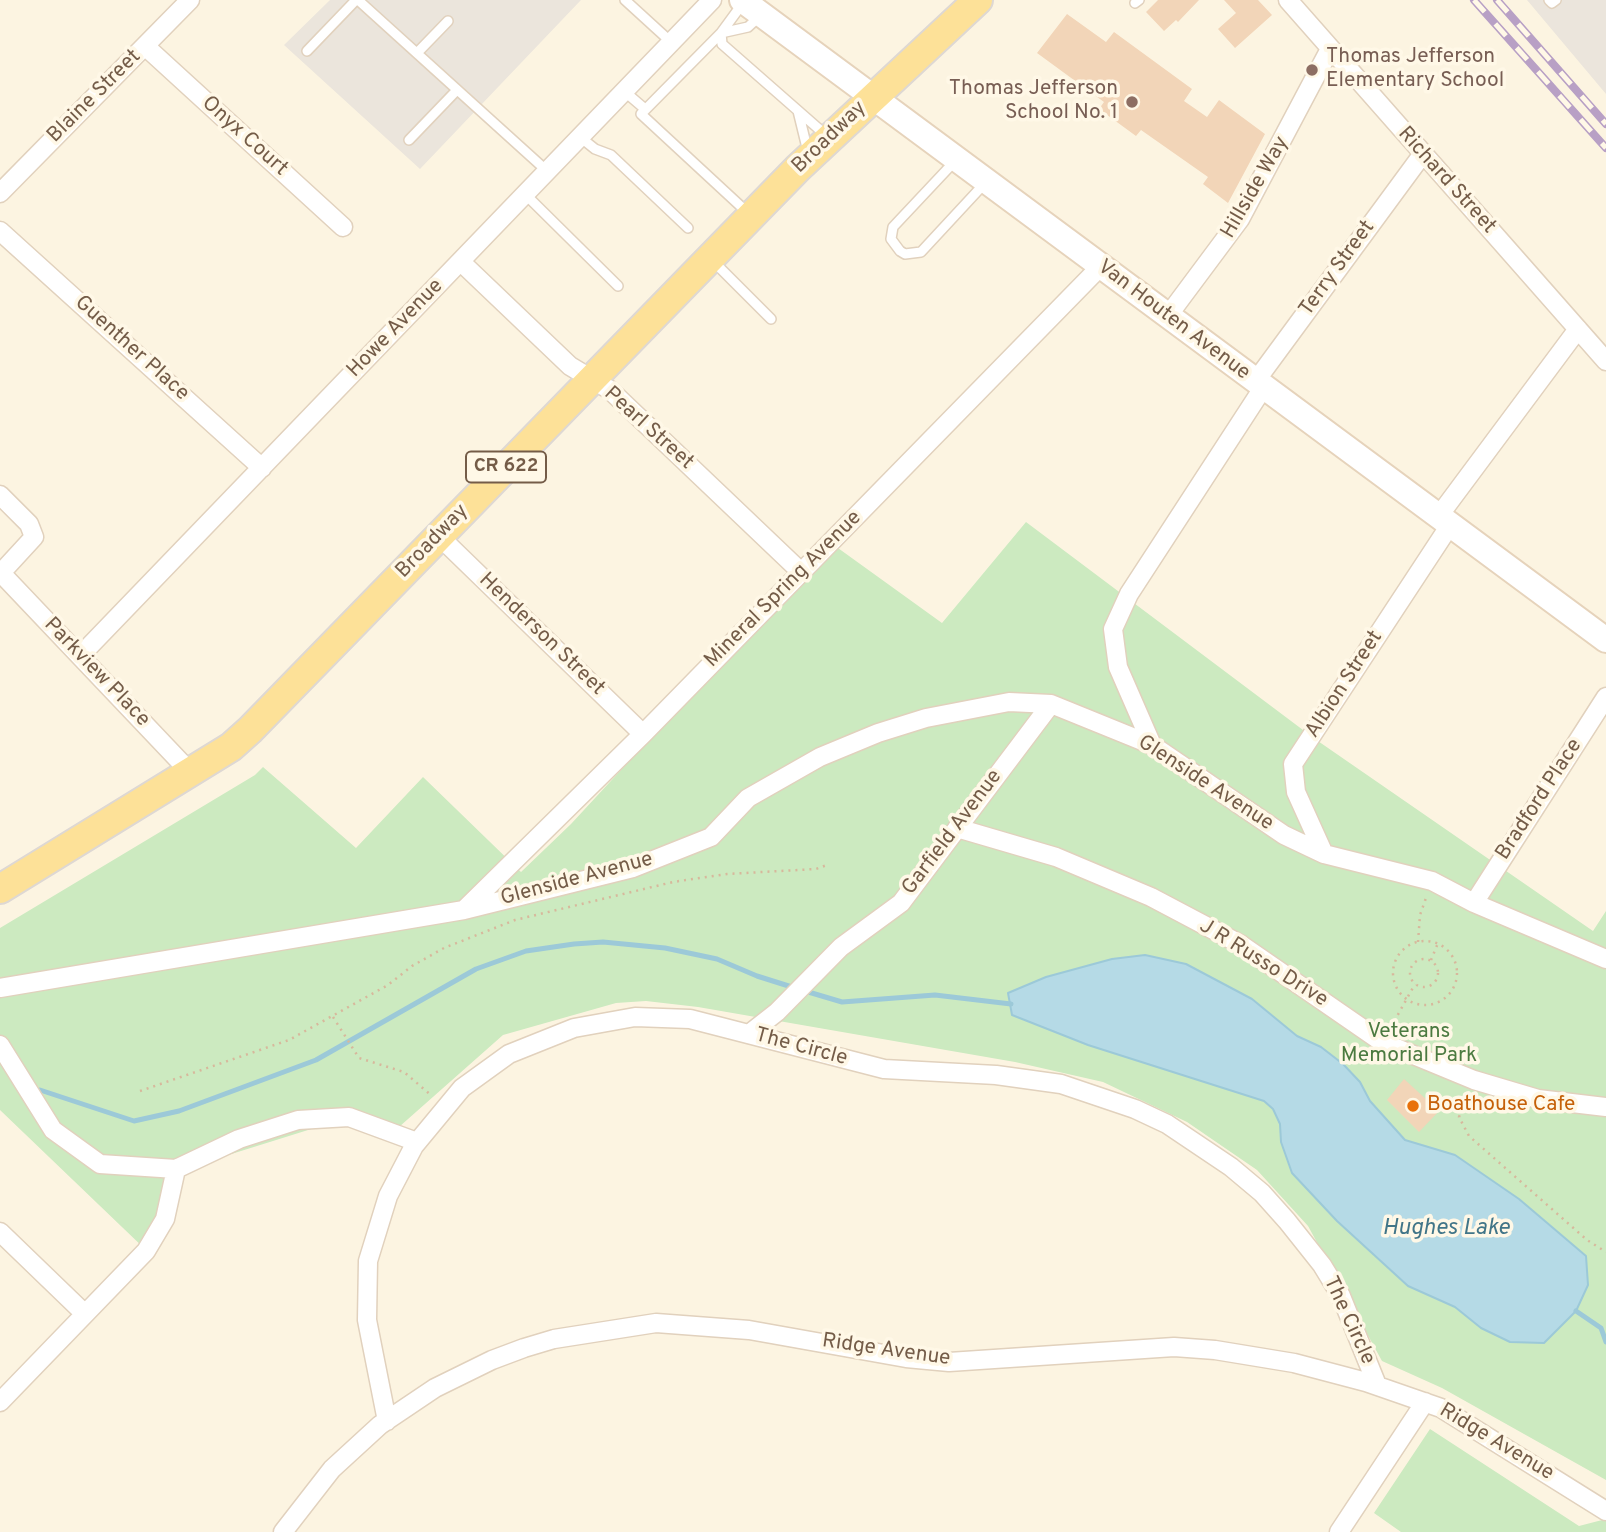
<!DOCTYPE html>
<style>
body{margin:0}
canvas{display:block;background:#fcf4e1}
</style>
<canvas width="1606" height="1532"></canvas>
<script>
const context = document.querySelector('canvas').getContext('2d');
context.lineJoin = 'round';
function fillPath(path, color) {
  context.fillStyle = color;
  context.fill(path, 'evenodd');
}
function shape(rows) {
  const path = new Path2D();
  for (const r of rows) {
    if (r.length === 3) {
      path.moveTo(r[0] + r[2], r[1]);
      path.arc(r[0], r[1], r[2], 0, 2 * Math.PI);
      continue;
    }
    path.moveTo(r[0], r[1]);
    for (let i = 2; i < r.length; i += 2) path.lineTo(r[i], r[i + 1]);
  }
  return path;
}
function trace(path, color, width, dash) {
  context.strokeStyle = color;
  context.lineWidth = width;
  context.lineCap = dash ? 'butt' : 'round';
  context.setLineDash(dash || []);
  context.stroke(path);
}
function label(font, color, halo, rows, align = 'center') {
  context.font = font + ' Overpass,sans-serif';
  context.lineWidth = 7;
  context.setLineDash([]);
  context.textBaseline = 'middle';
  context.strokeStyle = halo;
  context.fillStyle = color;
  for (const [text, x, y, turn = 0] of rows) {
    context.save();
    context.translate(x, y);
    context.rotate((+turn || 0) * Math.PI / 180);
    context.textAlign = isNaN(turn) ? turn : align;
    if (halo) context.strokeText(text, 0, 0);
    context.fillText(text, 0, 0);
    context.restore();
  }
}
const industrial = shape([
 [330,0,581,0,420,169,284,45],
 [1527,0,1606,0,1606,94]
]);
const green = shape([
 [1026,522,1315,739,1593,931,1606,911,1606,1480,1442,1388,1382,1361,1308,1226,1257,1170,1187,1122,1103,1082,1015,1062,698,1007,646,1001,616,1003,503,1035,399,1127,340,1120,174,1172,147,1251,0,1110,0,928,255,775,263,767,356,848,423,777,521,872,571,824,831,543,942,623],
 [1430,1429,1579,1526,1606,1519,1606,1532,1401,1532,1374,1513]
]);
const water = shape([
 [1145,955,1186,964,1252,999,1297,1036,1321,1047,1343,1064,1360,1082,1370,1101,1405,1140,1455,1155,1519,1199,1586,1256,1588,1285,1576,1311,1544,1343,1510,1342,1481,1328,1455,1307,1408,1286,1337,1221,1292,1173,1281,1142,1280,1124,1273,1109,1264,1101,1088,1045,1012,1015,1008,993,1046,977,1112,959,1145,955]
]);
const stream = shape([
 [805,991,842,1002,935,995,1011,1004],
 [40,1090,134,1121,179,1111,316,1060,476,969,526,951,574,944,603,942,665,948,717,959,757,976,795,988],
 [1576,1311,1601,1328,1606,1342]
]);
const building = shape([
 [1158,0,1199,0,1178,22,1176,20,1164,31,1146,12],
 [1224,0,1258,0,1272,15,1235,48,1218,29,1236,13],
 [1067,14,1106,42,1114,32,1192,89,1184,101,1207,117,1219,100,1265,134,1228,203,1203,184,1208,177,1141,130,1136,136,1099,109,1104,102,1037,53],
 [1404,1079,1439,1111,1419,1132,1387,1100]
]);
const path = shape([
 [1425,973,32],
 [1418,942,1420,915,1426,898],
 [1424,973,14],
 [1431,960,1438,943],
 [333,1017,359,1058,404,1072,432,1096],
 [1391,1027,1415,984],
 [140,1091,289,1040,388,985,412,966,444,948,515,920,673,882,727,874,816,869,827,865],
 [1468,1096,1459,1117,1469,1136,1587,1240,1606,1252]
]);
const lane = shape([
 [358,0,547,171],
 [625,0,671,42],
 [1549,0,1552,3,1556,0],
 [743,3,721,33,641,114,748,213],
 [1135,3,1139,0],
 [721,33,722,44,828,137],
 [721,33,748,27,760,16],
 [307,51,356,0],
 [417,53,448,21],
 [624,91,645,109],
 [798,111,808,152],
 [580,137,595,149,611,155,688,228],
 [409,140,457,90],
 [955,161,893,227,891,239,900,251,905,254,921,252,985,183],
 [525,194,618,286],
 [713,261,771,319]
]);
const street = shape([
 [1288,0,1606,361],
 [145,46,343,227],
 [0,193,190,0],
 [0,231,262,468],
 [461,262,570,366,610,390,801,572],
 [1167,317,1240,219,1330,49],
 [1255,382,1422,155],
 [0,495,29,524,34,537,0,574],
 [1438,517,1578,329],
 [439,536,643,734],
 [1,573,190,772],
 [80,656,712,0],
 [1152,745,1118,667,1113,629,1129,594,1263,388],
 [957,828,1056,857,1151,897,1240,944,1382,1042,1474,1080,1538,1099,1606,1107],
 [1324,854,1296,792,1293,764,1450,525],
 [1474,903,1606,697],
 [465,909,643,734,1100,267],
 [0,988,464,910,633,868,711,837,748,798,820,757,878,733,926,718,1009,702,1051,704,1152,745,1284,835,1324,854,1432,881,1474,903,1606,959],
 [749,1034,777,1012,841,947,901,903,1051,704],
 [0,1045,53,1130,100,1164,176,1169,239,1139,298,1120,349,1117,417,1142],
 [0,1232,85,1314],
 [0,1402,146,1251,165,1219,176,1169],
 [387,1421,367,1320,368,1261,388,1196,414,1146,462,1088,509,1054,574,1028,635,1017,690,1019,884,1069,996,1075,1061,1084,1135,1109,1167,1124,1231,1167,1262,1193,1287,1221,1322,1265,1341,1296,1377,1385],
 [283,1532,332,1469,380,1425,435,1388,492,1360,524,1348,554,1339,656,1323,749,1330,906,1358,949,1362,1174,1347,1215,1350,1294,1363,1366,1382,1441,1408,1606,1511],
 [1339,1532,1425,1402]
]);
const secondary = shape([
 [742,0,1606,640]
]);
const primary = shape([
 [0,889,231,747,250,730,798,168,978,0]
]);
const rail = shape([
 [1474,0,1606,148],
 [1497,0,1606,124]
]);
const markers = [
 [1312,70,7,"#8d6e63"],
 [1132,102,7,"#8d6e63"],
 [1413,1106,7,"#e8710a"]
];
const shields = [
 [506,467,80]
];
const shieldNames = [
 ["CR 622",506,467]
];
const educationNames = [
 ["Thomas Jefferson",1326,58],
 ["Elementary School",1326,82],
 ["Thomas Jefferson",1118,90,"right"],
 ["School No. 1",1118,114,"right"]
];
const streetNames = [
 ["Blaine Street",95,97,-45],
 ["Onyx Court",244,137,42],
 ["Broadway",830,138,-44],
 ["Richard Street",1446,181,48],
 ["Hillside Way",1256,188,-60],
 ["Terry Street",1338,269,-54],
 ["Van Houten Avenue",1173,321,37],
 ["Howe Avenue",396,329,-46],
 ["Guenther Place",131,349,42],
 ["Pearl Street",648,429,42],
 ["Broadway",433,542,-46],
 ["Mineral Spring Avenue",784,590,-45],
 ["Henderson Street",541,635,44],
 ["Parkview Place",96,673,46],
 ["Albion Street",1345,685,-57],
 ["Glenside Avenue",1205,784,33],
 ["Bradford Place",1540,800,-57],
 ["Garfield Avenue",953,833,-53],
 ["Glenside Avenue",577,880,-15],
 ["J R Russo Drive",1263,964,32],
 ["The Circle",801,1048,15],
 ["The Circle",1348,1321,65],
 ["Ridge Avenue",886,1351,8],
 ["Ridge Avenue",1496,1443,31]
];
const parkNames = [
 ["Veterans",1409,1033],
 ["Memorial Park",1409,1057]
];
const foodNames = [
 ["Boathouse Cafe",1427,1106]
];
const waterNames = [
 ["Hughes Lake",1446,1229]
];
fillPath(industrial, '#ebe5dc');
fillPath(green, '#cceac0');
fillPath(water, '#b5dae6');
trace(water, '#9cc9d8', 2);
trace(stream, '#9cc9d8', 5);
fillPath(building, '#f2d5b8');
trace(lane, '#e1d1bd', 12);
trace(street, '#e1d1bd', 21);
trace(secondary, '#e6d3bb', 28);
trace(primary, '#ded8d3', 32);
trace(path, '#d7b89c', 2.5, [2, 5]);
trace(lane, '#fff', 9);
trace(street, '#fff', 18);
trace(secondary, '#fff', 24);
trace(primary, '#fde198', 28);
trace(rail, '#b8a0c5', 8);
trace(rail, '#fff8e7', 5, [16]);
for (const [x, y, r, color] of markers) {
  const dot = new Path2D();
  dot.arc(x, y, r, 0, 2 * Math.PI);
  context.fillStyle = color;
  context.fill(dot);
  trace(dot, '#fff8e7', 2.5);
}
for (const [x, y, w] of shields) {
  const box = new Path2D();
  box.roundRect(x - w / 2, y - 15.5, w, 31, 5);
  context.fillStyle = '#fff8e7';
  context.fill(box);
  trace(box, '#745c48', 2);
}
label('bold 19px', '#745c48', null, shieldNames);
label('21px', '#785e54', '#fff8e7', educationNames, 'left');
label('21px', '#745c48', '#fff8e7', streetNames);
label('21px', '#4b7a40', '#fff8e7', parkNames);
label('21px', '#c56008', '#fff8e7', foodNames, 'left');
label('italic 23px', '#417588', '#fff8e7', waterNames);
</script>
